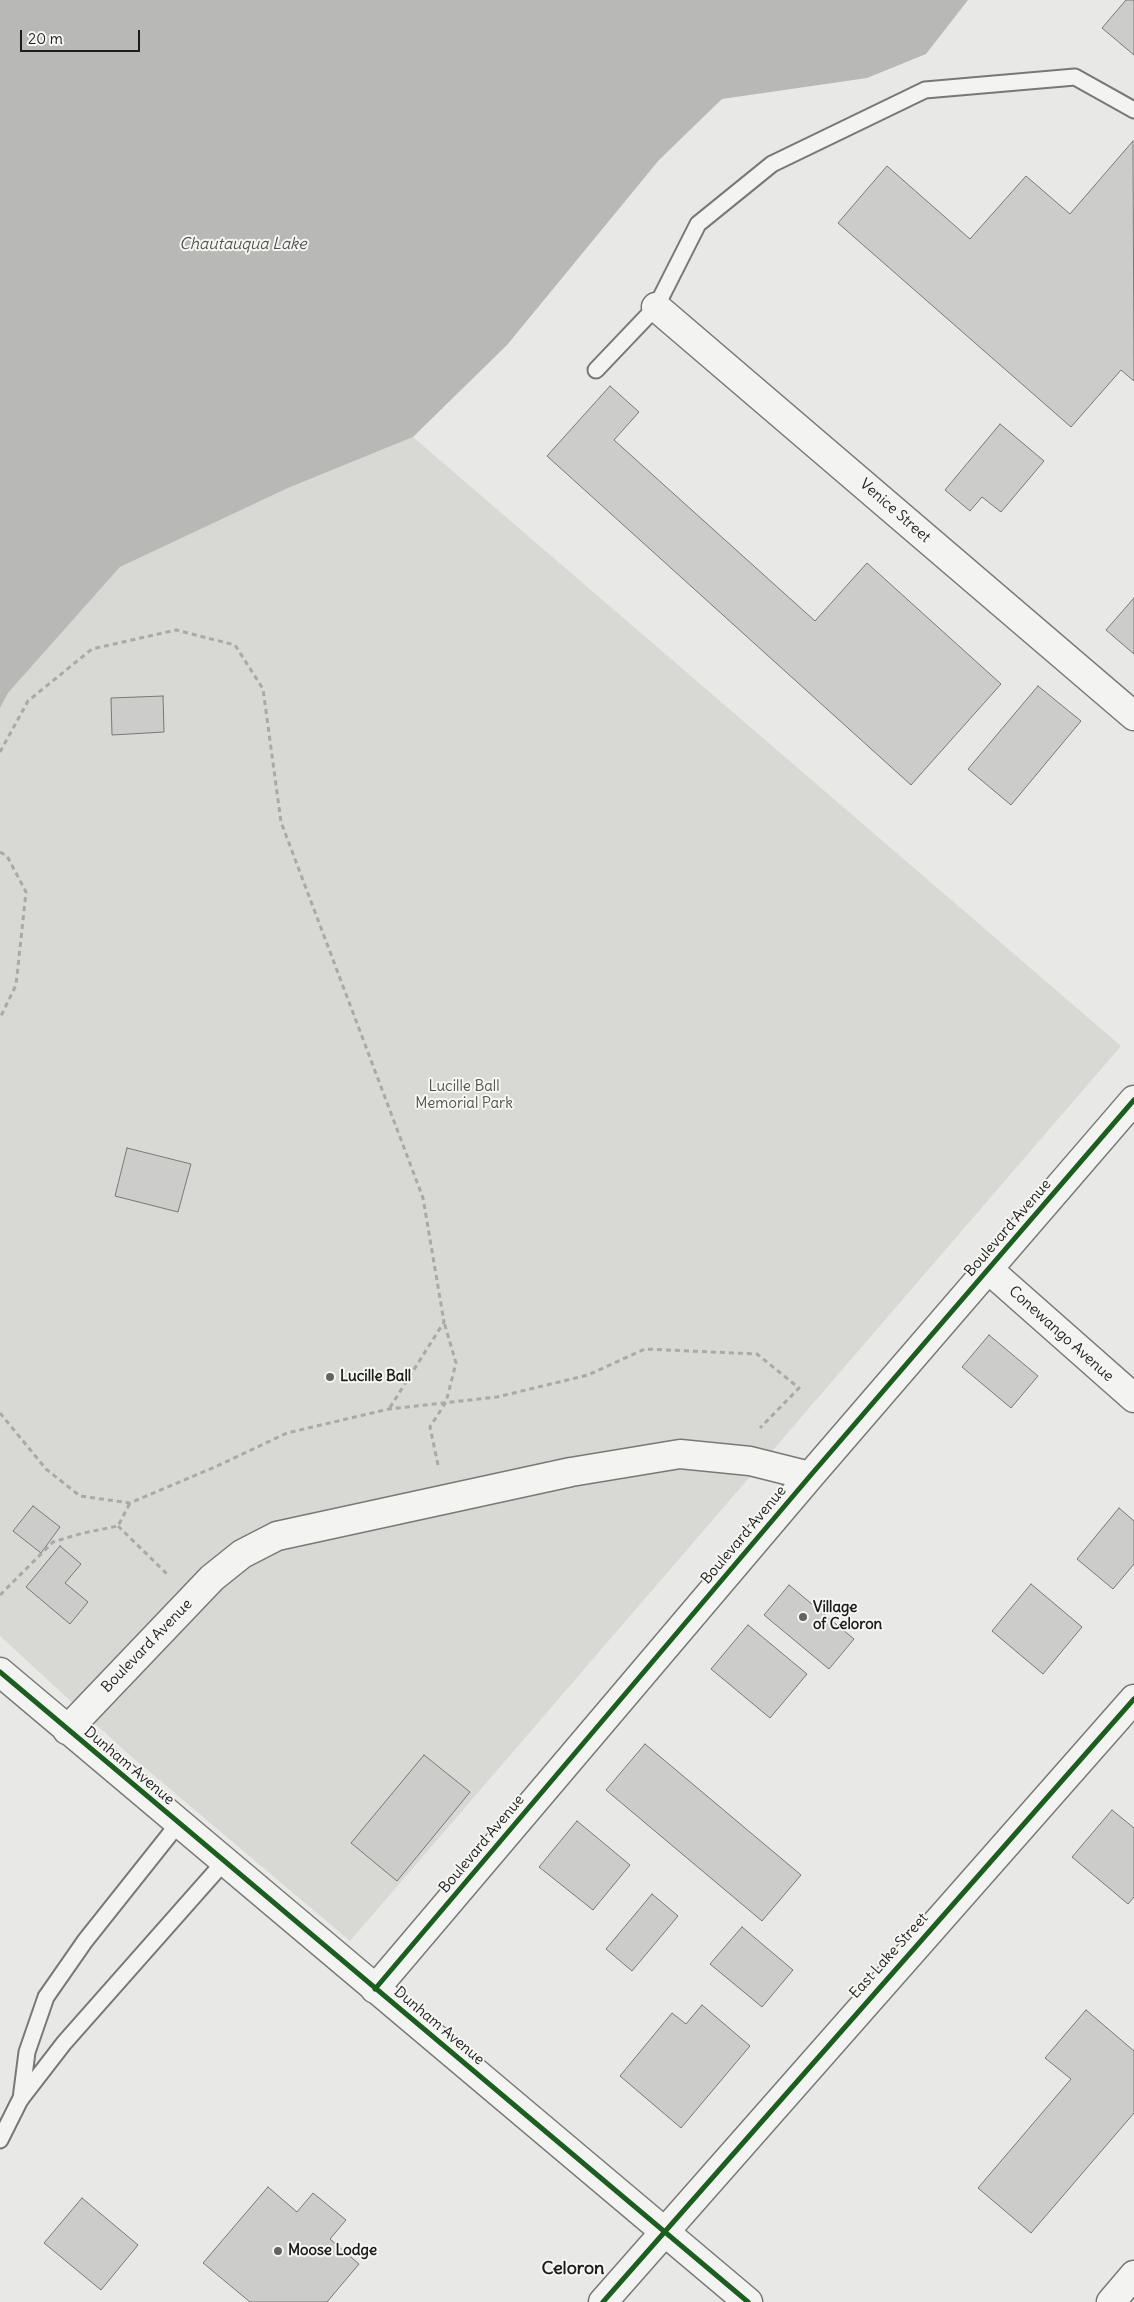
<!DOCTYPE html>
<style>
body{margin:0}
#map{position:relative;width:1134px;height:2302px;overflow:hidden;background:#e8e8e6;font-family:Delius,sans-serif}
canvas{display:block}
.scale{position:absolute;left:20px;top:30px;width:120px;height:22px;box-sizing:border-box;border:2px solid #1c1c1c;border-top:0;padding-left:6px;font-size:15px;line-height:18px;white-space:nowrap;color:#1c1c1c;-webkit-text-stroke:4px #f6f6f2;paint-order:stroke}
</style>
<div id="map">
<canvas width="1134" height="2302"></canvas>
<div class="scale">20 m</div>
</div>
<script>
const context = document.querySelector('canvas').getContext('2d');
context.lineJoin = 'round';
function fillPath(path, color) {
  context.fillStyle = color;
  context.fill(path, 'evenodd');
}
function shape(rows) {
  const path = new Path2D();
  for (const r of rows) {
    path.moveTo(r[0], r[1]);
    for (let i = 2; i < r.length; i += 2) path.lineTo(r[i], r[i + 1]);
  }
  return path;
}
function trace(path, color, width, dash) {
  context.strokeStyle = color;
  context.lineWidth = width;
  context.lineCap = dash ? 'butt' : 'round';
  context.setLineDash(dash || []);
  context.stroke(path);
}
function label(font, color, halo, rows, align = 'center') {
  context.font = font + ' Delius,sans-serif';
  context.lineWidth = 4;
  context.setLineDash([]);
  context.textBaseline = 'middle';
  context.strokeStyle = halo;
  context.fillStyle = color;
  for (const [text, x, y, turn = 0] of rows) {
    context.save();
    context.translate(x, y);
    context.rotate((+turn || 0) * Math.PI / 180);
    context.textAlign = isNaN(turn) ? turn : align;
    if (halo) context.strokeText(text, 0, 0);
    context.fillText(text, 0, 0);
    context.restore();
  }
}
const built = shape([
 [413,437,1121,1046,350,1941,125,1751,0,1636,0,708,8,693,120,567,288,488]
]);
const water = shape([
 [0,0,968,0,926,54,867,78,722,99,659,160,507,345,413,437,288,488,120,567,8,693,0,708]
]);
const building = shape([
 [1126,0,1134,0,1134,55,1102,28,1126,0],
 [1133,141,1134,381,1121,370,1071,427,838,223,887,166,970,239,1026,176,1070,214,1133,141],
 [610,386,639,412,614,440,815,621,867,563,1001,684,911,785,547,456,610,386],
 [1000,424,1044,461,1001,512,982,497,970,511,945,490,1000,424],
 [1134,598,1134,654,1106,630,1134,598],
 [1038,686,1081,721,1011,805,968,769,1038,686],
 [163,696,164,732,112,735,111,698,163,696],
 [127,1148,191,1164,178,1212,115,1196,127,1148],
 [989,1335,1038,1376,1011,1408,962,1367,989,1335],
 [33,1506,60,1527,41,1553,13,1531,33,1506],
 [1119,1508,1134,1521,1134,1564,1113,1589,1077,1559,1119,1508],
 [60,1546,81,1564,65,1583,88,1602,70,1624,26,1587,60,1546],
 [1031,1584,1082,1627,1043,1674,992,1631,1031,1584],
 [789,1585,854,1639,829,1669,764,1615,789,1585],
 [748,1625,807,1674,770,1718,711,1669,748,1625],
 [645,1744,801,1875,762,1921,606,1790,645,1744],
 [424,1755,470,1792,397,1881,351,1843,424,1755],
 [1112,1810,1134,1828,1134,1897,1128,1904,1072,1857,1112,1810],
 [577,1821,630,1865,593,1910,539,1867,577,1821],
 [652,1894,678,1916,632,1971,606,1949,652,1894],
 [742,1927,793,1970,762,2007,710,1964,742,1927],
 [702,2005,750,2046,681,2128,620,2076,672,2013,686,2024,702,2005],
 [1086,2010,1134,2051,1134,2113,1031,2233,978,2188,1071,2079,1045,2058,1086,2010],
 [268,2187,297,2212,313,2193,346,2220,330,2239,359,2264,327,2302,250,2302,203,2263,268,2187],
 [82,2198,138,2245,101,2290,44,2243,82,2198]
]);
const path = shape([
 [0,752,28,701,92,649,176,630,235,645,263,689,281,822,423,1198,444,1322,389,1409],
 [0,852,7,856,26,892,16,985,0,1018],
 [0,1413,46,1469,80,1496,130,1503,215,1467,287,1433,389,1409,497,1397,588,1375,645,1349,757,1354,799,1388,760,1428],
 [438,1465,430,1427,446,1402,456,1363,444,1322],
 [118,1526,167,1574],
 [0,1595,53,1542,83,1533,118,1526,130,1503]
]);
const lane = shape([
 [596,370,656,307,698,224,772,164,925,90,1075,77,1134,110],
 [21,2099,27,2052,46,1997,85,1941,178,1824],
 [0,2140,20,2100,64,2043,224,1862]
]);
const street = shape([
 [656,307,1134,716],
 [988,1269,1134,1398],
 [0,1672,748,2302],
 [67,1730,212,1578,242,1554,277,1536,571,1472,680,1454,750,1461,810,1476],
 [375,1989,810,1476,1134,1100],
 [603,2302,1134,1699],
 [1111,2302,1134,2275]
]);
const cycleway = shape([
 [0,1672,748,2302],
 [375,1989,810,1476,1134,1100],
 [603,2302,1134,1699]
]);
const markers = [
 [330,1377,5,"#636363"],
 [803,1617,5,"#636363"],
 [278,2251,5,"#636363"]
];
const streetNames = [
 ["Venice Street",895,511,41],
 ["Boulevard Avenue",1008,1228,-49],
 ["Conewango Avenue",1061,1334,42],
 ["Boulevard Avenue",744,1535,-50],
 ["Boulevard Avenue",147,1646,-46],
 ["Dunham Avenue",129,1766,40],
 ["Boulevard Avenue",482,1844,-50],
 ["East Lake Street",889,1956,-48],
 ["Dunham Avenue",439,2026,40]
];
const parkNames = [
 ["Lucille Ball",464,1087],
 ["Memorial Park",464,1104]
];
const poiNames = [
 ["Lucille Ball",340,1377],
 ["Village",813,1608],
 ["of Celoron",813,1625],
 ["Moose Lodge",288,2251]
];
const waterNames = [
 ["Chautauqua Lake",243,244]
];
const quarterNames = [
 ["Celoron",573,2269]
];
fillPath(built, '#d8d8d5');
fillPath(water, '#b8b8b6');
fillPath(building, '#ccccca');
trace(building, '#787877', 1);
trace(lane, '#787877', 19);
trace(street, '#787877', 31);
trace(path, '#a9a9a8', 3, [5, 4]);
trace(lane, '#f3f3f1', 15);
trace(street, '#f3f3f1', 28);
trace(cycleway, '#1b5e20', 5);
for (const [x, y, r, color] of markers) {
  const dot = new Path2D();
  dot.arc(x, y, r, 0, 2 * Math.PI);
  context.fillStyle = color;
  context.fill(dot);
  trace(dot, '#f6f6f2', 2);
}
label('15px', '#1c1c1c', '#f6f6f2', streetNames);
label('15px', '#51514f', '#f6f6f2', parkNames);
label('bold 15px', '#1c1c1c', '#f6f6f2', poiNames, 'left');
label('italic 16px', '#525251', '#f6f6f2', waterNames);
label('bold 18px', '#1c1c1c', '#f6f6f2', quarterNames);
</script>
